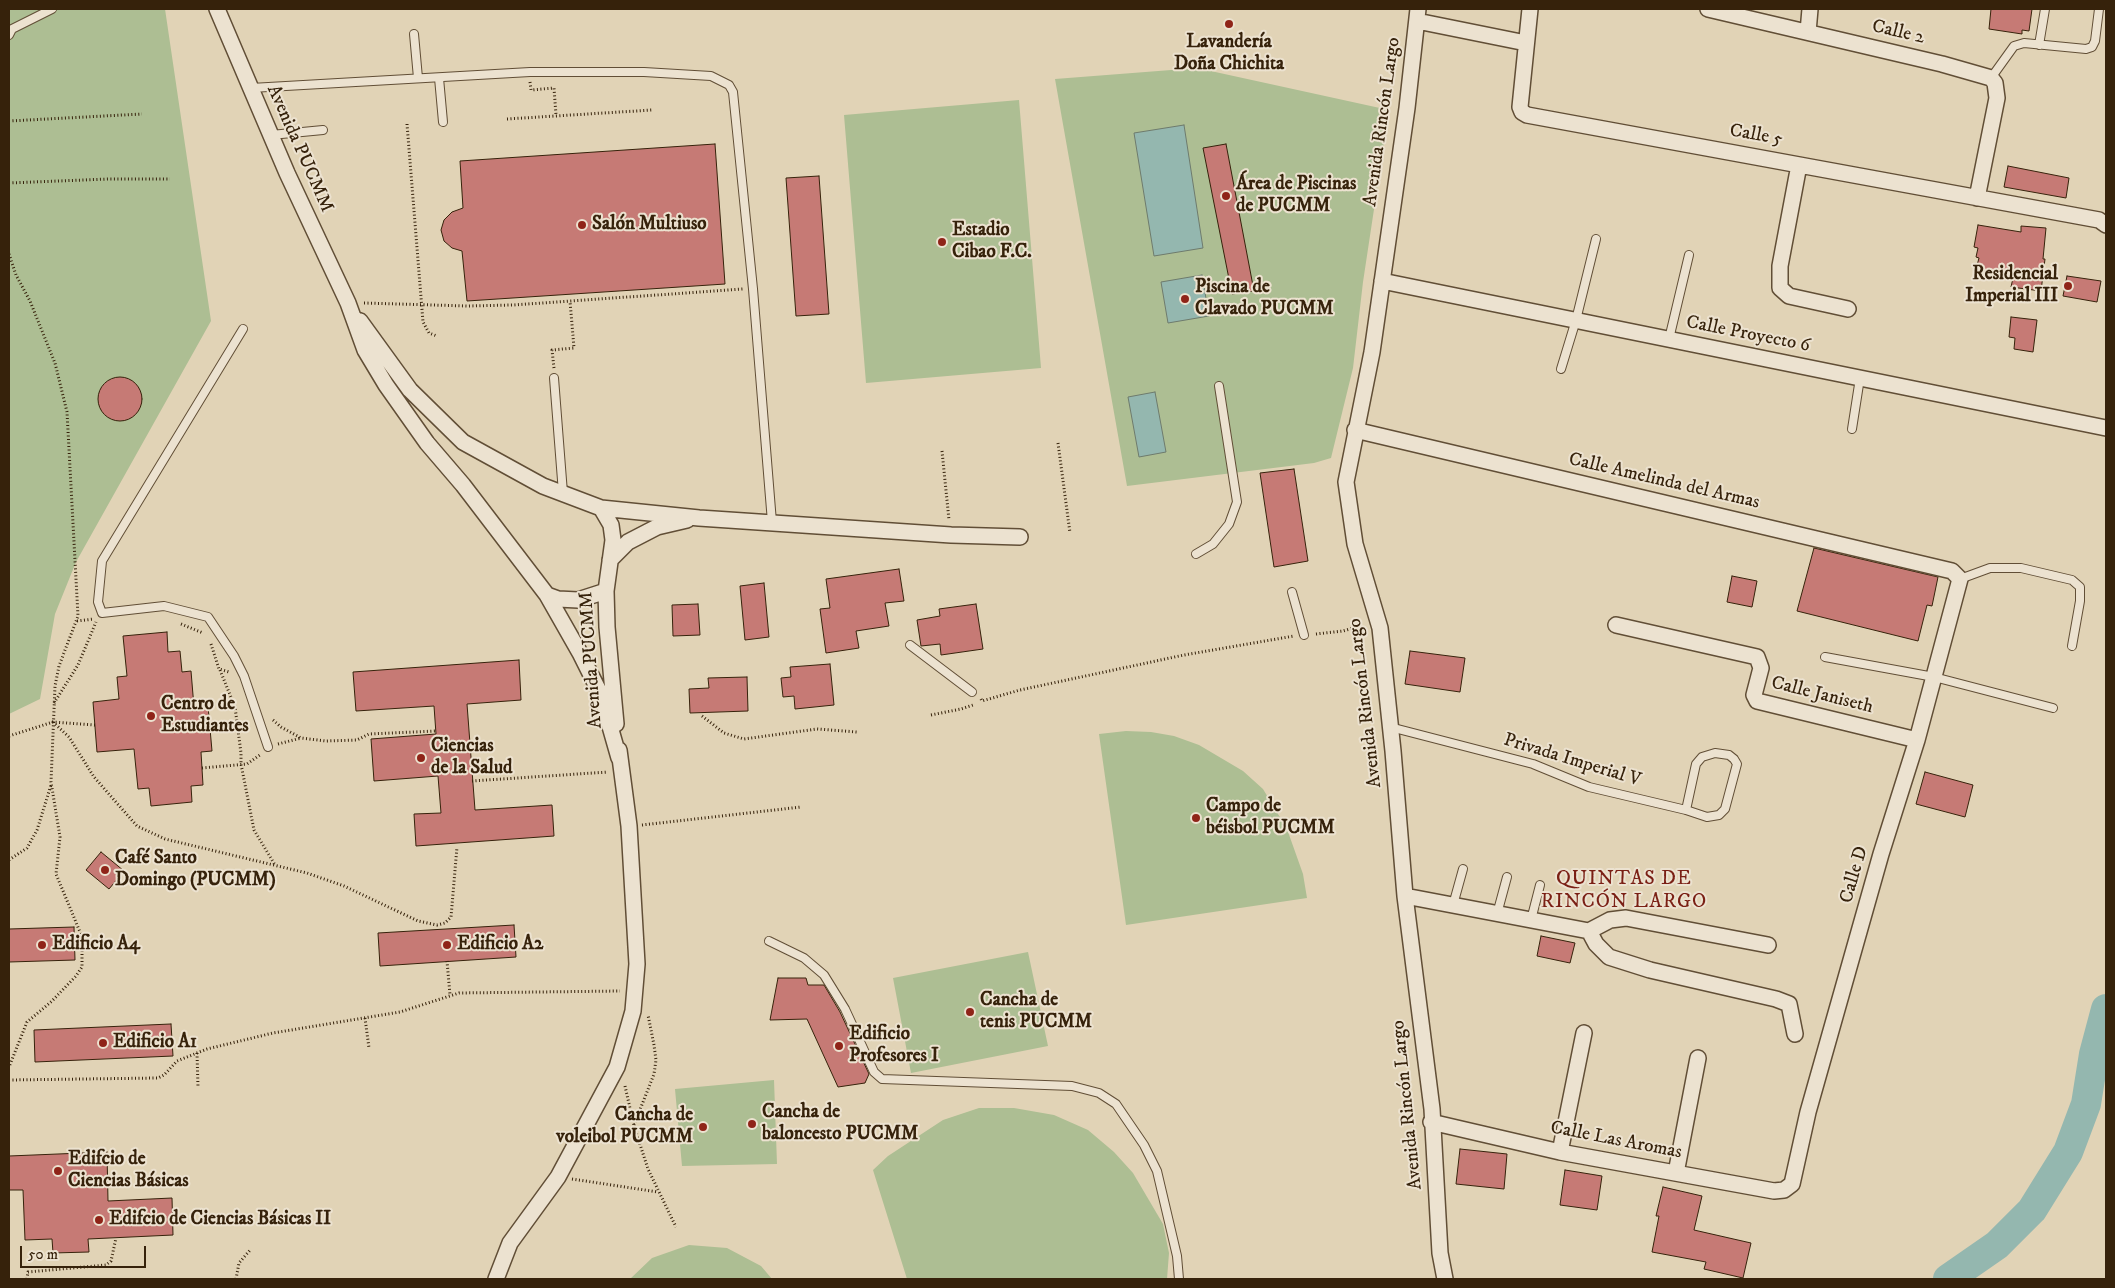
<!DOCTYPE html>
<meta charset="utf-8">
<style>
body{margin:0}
#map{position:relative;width:2115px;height:1288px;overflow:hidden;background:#e1d3b6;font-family:"IM FELL DW Pica",serif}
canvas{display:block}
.frame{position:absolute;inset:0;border:10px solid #36220b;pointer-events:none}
.scale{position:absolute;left:20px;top:1246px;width:126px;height:22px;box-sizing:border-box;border:2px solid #36220b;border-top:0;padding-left:6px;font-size:15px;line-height:18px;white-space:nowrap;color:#36220b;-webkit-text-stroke:4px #ece2d0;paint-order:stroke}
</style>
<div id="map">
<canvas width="2115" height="1288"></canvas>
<div class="frame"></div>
<div class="scale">50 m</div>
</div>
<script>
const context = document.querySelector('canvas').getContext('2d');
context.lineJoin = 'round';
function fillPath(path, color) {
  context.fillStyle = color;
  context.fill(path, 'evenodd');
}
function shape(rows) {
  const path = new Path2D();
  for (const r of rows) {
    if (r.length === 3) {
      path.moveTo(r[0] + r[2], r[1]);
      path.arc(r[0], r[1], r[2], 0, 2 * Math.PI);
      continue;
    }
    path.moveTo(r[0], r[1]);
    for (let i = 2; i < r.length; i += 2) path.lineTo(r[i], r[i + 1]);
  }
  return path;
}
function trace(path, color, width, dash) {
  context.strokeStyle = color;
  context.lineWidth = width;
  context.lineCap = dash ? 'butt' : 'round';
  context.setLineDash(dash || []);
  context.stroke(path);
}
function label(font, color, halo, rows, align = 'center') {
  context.font = font + ' "IM FELL DW Pica",serif';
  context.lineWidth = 4;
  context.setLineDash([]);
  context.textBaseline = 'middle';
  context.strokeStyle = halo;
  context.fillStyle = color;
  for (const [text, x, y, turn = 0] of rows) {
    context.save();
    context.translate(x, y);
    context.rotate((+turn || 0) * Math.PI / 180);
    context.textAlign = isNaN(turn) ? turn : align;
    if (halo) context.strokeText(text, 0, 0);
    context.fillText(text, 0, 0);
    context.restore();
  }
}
const green = shape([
 [9,9,165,9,211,321,76,562,55,614,40,699,9,714],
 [1197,68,1389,110,1363,282,1353,368,1331,458,1314,463,1127,486,1055,79],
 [1019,100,1041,368,866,383,844,115],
 [1126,731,1151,732,1174,736,1199,745,1243,771,1263,789,1287,829,1303,874,1307,898,1126,925,1099,734],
 [1028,952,1048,1046,911,1073,893,978],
 [774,1080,777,1164,682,1166,675,1089],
 [979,1108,1014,1108,1054,1115,1088,1130,1114,1152,1133,1173,1163,1224,1169,1253,1167,1279,907,1279,873,1170,888,1156,943,1120],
 [689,1245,727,1248,761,1266,772,1279,630,1279,652,1258]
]);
const water = shape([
 [1184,125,1203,248,1154,256,1134,133,1184,125],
 [1202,275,1209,316,1168,323,1161,282,1202,275],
 [1155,392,1166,452,1139,457,1128,397,1155,392]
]);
const river = shape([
 [1948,1279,1997,1245,2032,1210,2068,1152,2086,1104,2094,1054,2106,1009]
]);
const building = shape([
 [1991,9,2032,9,2029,31,2022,30,2022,34,1989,29,1991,9],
 [715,144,725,284,467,301,462,251,452,248,444,241,441,230,444,220,452,212,463,208,460,161,715,144],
 [1226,144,1254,291,1232,294,1203,148,1226,144],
 [2008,166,2069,178,2066,198,2004,187,2008,166],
 [819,176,829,314,796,316,786,178,819,176],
 [1978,225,2021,232,2021,226,2046,228,2043,259,2045,259,2041,291,2011,287,2013,278,1976,269,1979,258,1976,257,1978,248,1974,247,1978,225],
 [2067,276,2101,281,2097,302,2063,296,2067,276],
 [2011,317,2037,320,2033,352,2014,349,2015,338,2009,337,2011,317],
 [120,399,22],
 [1294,469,1308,561,1274,567,1260,473,1294,469],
 [1814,548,1938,577,1932,606,1927,605,1918,641,1797,611,1814,548],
 [899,569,904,601,885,603,889,626,856,631,859,648,826,653,820,609,830,608,826,579,899,569],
 [1732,576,1757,581,1752,607,1727,602,1732,576],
 [764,583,769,637,745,640,740,586,764,583],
 [698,604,700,635,673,636,672,605,698,604],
 [976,604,983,649,941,655,940,644,921,646,917,620,940,616,939,609,976,604],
 [167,632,168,652,180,651,182,672,191,671,194,707,208,706,212,751,201,752,203,785,191,786,192,802,151,806,149,788,138,789,134,749,97,752,93,702,119,699,117,677,127,676,123,636,167,632],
 [1410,651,1465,658,1460,692,1405,684,1410,651],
 [519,660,521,700,467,704,475,810,552,805,554,836,416,846,414,814,441,813,438,776,374,781,371,739,436,734,434,706,356,711,353,672,519,660],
 [830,664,834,705,795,709,794,696,783,697,781,678,791,677,790,667,830,664],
 [747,677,748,711,690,713,689,689,709,688,708,678,747,677],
 [1925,772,1973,785,1965,817,1916,804,1925,772],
 [101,852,124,871,109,889,86,870,101,852],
 [514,925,516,957,380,966,378,933,514,925],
 [74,927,75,960,9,962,9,929,74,927],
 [1541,936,1575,943,1570,963,1537,956,1541,936],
 [778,978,806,978,808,985,824,985,840,1012,869,1074,865,1083,838,1087,807,1019,770,1020,778,978],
 [171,1024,173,1056,35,1062,34,1030,171,1024],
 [1460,1149,1507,1154,1504,1189,1456,1184,1460,1149],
 [107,1152,108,1201,172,1198,173,1235,88,1239,89,1252,53,1253,52,1239,25,1240,23,1190,9,1190,9,1156,107,1152],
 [1565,1170,1602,1176,1597,1210,1560,1205,1565,1170],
 [1663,1187,1702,1196,1694,1230,1751,1243,1743,1278,1704,1269,1706,1262,1652,1252,1659,1216,1656,1216,1663,1187]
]);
const path = shape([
 [530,82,531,90,554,88,556,115],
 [507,119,652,110],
 [9,121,142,114],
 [407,124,423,322,429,333,437,336],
 [9,183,108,179,170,179],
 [9,254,16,275,30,301,55,363,67,412,78,616,59,666,55,686,51,782,60,837,56,874,80,932,82,947,82,967,76,976,52,1001,27,1022,9,1067],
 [364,303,467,306,513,305,743,289],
 [554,368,552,350,574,348,570,301],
 [1058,443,1070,533],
 [942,451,949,520],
 [77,621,94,619],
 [181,624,203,633],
 [1316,634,1343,631,1363,625],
 [211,644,219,669,229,672],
 [220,670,235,707,241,753,241,764,254,830,275,865],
 [981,699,982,701,1020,690,1184,655,1294,636],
 [54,703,78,665,96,622],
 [931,715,961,709,973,705],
 [702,716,724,733,744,739,817,729,857,732],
 [273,720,281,727,301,738,326,741,357,740,369,734,436,731],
 [95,725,53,722,69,737,94,777,137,826,165,839,307,873,344,886,418,921,437,925,445,923,451,917,457,847],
 [9,736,53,722],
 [278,744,301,738],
 [202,768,247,764,260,755],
 [472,781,608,772],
 [642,825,801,807],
 [9,860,27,848,37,830,51,785],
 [447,961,450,995],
 [365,1018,369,1048],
 [197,1053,198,1087],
 [9,1080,158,1078,164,1075,177,1061,207,1049,273,1033,400,1012,459,993,620,991],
 [625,1086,634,1126,648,1169,676,1227],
 [634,1125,654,1074,656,1060,654,1045,648,1015],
 [572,1179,658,1192],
 [27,1279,28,1272,106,1265,111,1261,116,1238],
 [236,1279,239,1263,251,1249]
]);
const lane = shape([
 [414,34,418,78],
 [9,35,12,29,52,9],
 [2039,45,2045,9],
 [439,78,443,122],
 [1991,78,2014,46,2024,43,2086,49,2092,47,2095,41,2099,9],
 [251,88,530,72,644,72,711,76,729,85,733,92,753,289,772,522],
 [271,135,323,130],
 [243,329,102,561,98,602,102,613,164,606,208,617,234,656,244,676,268,747],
 [1669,339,1689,255],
 [1561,369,1576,320,1596,239],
 [554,378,563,493],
 [1852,429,1860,378],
 [1196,554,1213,544,1229,524,1237,502,1219,386],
 [1960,579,1990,568,2021,568,2072,580,2080,587,2080,601,2072,646],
 [1292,592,1304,635],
 [910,645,972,692],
 [1825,657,1934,677,2053,708],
 [1390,727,1533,764,1589,787,1686,810,1707,817,1719,815,1725,809,1737,764,1734,759,1729,755,1715,753,1702,757,1696,764,1686,810],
 [1453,905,1463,869],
 [1497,914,1507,877],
 [1531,920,1540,885],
 [769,941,804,958,824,975,845,1009,874,1072,882,1079,1072,1086,1099,1093,1116,1104,1144,1145,1157,1171,1177,1256,1179,1279]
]);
const street = shape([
 [217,9,287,173,348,303,365,350,386,385,427,443,463,485,547,595,580,653,601,695,619,758],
 [1418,9,1407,108,1372,352,1346,482,1355,544,1380,628,1393,751,1405,896,1432,1109,1440,1253,1445,1279],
 [1530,9,1520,107,1522,112,1527,115,2099,220,2106,225],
 [1708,9,1942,64,1991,78,1995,83,1997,98,1977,198],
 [1417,21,1526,43],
 [1808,32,1810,9],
 [1799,165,1780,266,1780,288,1789,296,1848,309],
 [1382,281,2106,428],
 [360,321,410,390,463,442,543,486,601,508,699,518,951,535,1020,537],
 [1355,430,1952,571,1960,579,1917,740,1881,854,1808,1112,1792,1184,1784,1190,1774,1191,1560,1152,1431,1122],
 [601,508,611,525,613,540,606,591,607,627,616,724],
 [610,560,628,542,657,527,687,520],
 [547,595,558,599,578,600,606,591],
 [1616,625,1757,657,1761,668,1754,695,1757,701,1917,740],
 [1405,896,1589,931,1610,920,1626,918,1768,945],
 [1589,931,1596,944,1609,957,1650,970,1776,999,1789,1004,1795,1034],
 [1560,1152,1584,1033],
 [1676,1173,1698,1058],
 [496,1279,510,1243,558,1177,617,1067,633,1011,637,964,629,826,619,750]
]);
const markers = [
 [1229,24,5,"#8f2418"],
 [1226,196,5,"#8f2418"],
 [582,225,5,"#8f2418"],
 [942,242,5,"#8f2418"],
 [2068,286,5,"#8f2418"],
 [1185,299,5,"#8f2418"],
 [151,716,5,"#8f2418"],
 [421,758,5,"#8f2418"],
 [1196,818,5,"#8f2418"],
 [105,870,5,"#8f2418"],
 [42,945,5,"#8f2418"],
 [447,945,5,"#8f2418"],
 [970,1012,5,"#8f2418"],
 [103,1043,5,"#8f2418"],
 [839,1046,5,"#8f2418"],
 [752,1124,5,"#8f2418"],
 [703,1127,5,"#8f2418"],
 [58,1171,5,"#8f2418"],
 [99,1220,5,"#8f2418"]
];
const streetNames = [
 ["Calle 2",1898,33,13],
 ["Avenida Rincón Largo",1383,122,-82],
 ["Calle 5",1756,136,10],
 ["Avenida PUCMM",299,149,66],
 ["Calle Proyecto 6",1748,335,11],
 ["Calle Amelinda del Armas",1664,482,13],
 ["Avenida PUCMM",592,660,-94],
 ["Calle Janiseth",1822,696,14],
 ["Avenida Rincón Largo",1366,703,-97],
 ["Privada Imperial V",1572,761,17],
 ["Calle D",1855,875,-74],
 ["Avenida Rincón Largo",1408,1105,-96],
 ["Calle Las Aromas",1616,1141,11]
];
const poiNames = [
 ["Lavandería",1229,43,"center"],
 ["Doña Chichita",1229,65,"center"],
 ["Área de Piscinas",1236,185],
 ["de PUCMM",1236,207],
 ["Salón Multiuso",592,225],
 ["Estadio",952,231],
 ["Cibao F.C.",952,253],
 ["Residencial",2058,275,"right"],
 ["Imperial III",2058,297,"right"],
 ["Piscina de",1195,288],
 ["Clavado PUCMM",1195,310],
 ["Centro de",161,705],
 ["Estudiantes",161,727],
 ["Ciencias",431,747],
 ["de la Salud",431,769],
 ["Campo de",1206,807],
 ["béisbol PUCMM",1206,829],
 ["Café Santo",115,859],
 ["Domingo (PUCMM)",115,881],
 ["Edificio A4",52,945],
 ["Edificio A2",457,945],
 ["Cancha de",980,1001],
 ["tenis PUCMM",980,1023],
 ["Edificio",849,1035],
 ["Profesores I",849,1057],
 ["Edificio A1",113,1043],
 ["Cancha de",762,1113],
 ["baloncesto PUCMM",762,1135],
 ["Cancha de",693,1116,"right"],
 ["voleibol PUCMM",693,1138,"right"],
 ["Edifcio de",68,1160],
 ["Ciencias Básicas",68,1182],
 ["Edifcio de Ciencias Básicas II",109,1220]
];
const neighbourhoodNames = [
 ["QUINTAS DE",1624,880],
 ["RINCÓN LARGO",1624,903]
];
fillPath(green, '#adbe93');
fillPath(water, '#94b7af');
trace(water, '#6e7b6d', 1);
trace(river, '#94b7af', 30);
fillPath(building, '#c67a75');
trace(building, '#36220b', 1);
trace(lane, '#614e36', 10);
trace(street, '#614e36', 18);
trace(path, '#36220b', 3, [1, 2.5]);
trace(lane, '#ece2d0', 8);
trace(street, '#ece2d0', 15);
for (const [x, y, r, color] of markers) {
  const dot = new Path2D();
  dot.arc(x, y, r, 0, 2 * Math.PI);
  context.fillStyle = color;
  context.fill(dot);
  trace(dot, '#ece2d0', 2);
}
label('19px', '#36220b', '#ece2d0', streetNames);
label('bold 19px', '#36220b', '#ece2d0', poiNames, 'left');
context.letterSpacing = '1px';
label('20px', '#7a1f14', '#ece2d0', neighbourhoodNames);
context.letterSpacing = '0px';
</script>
